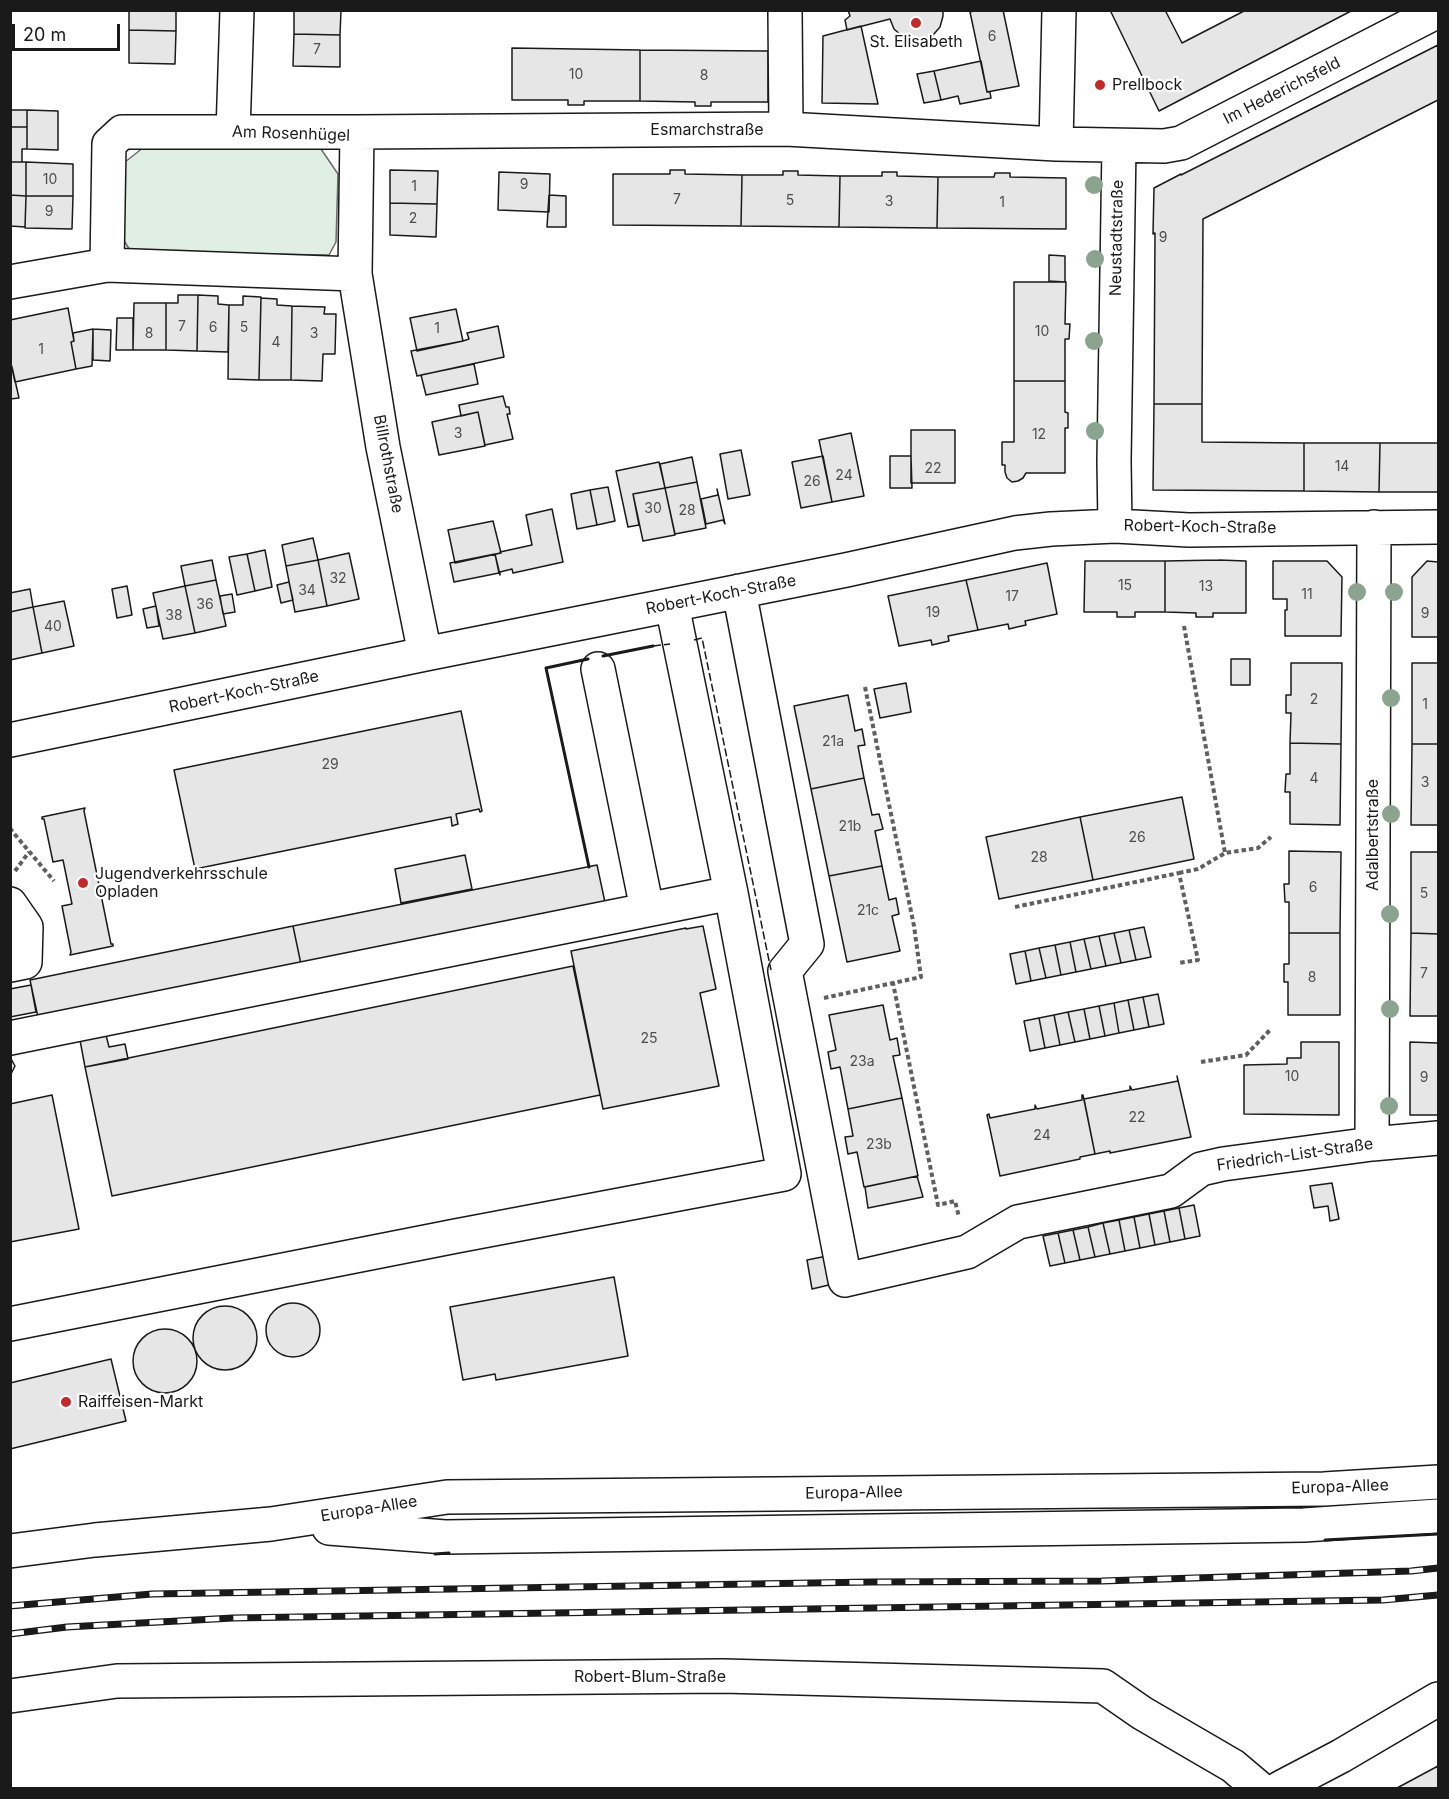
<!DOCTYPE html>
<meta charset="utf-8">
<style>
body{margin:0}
#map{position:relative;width:1449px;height:1799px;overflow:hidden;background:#fff;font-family:Inter,sans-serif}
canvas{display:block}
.frame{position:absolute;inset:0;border:12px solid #1a1a1a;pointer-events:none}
.scale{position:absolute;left:12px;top:24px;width:108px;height:27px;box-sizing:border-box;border:3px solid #1a1a1a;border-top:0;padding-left:8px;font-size:18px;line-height:21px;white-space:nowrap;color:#1a1a1a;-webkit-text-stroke:4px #fff;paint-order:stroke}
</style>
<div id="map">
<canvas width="1449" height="1799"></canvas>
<div class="frame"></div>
<div class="scale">20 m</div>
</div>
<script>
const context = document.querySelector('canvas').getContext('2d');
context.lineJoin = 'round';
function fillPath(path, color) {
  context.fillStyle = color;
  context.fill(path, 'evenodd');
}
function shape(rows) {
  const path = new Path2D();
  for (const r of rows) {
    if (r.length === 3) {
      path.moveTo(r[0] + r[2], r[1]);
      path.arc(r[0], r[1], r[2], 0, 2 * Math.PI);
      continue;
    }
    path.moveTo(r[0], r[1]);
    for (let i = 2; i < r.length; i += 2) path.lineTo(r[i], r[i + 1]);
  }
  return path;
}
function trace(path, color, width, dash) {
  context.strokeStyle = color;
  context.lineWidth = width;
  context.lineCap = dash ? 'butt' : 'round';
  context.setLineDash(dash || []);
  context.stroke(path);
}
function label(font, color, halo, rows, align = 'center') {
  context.font = font + ' Inter,sans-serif';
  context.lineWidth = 4.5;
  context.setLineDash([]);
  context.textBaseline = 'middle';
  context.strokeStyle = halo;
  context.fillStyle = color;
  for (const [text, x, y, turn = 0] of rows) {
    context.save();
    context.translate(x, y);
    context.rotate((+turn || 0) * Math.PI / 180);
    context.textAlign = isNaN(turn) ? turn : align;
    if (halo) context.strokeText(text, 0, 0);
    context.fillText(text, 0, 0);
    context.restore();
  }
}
const green = shape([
 [144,147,321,149,338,174,336,242,329,255,131,252,123,239,125,162,144,147]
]);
const building = shape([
 [129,10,176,10,176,31,129,30,129,10],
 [294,10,341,10,340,35,294,34,294,10],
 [848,10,943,10,943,16,940,27,933,35,923,39,912,40,902,36,894,29,890,19,847,30,845,20,850,16,848,10],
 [978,10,1003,10,1019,86,987,92,970,12,978,10],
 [1110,10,1165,10,1182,43,1246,10,1353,10,1159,111,1110,10],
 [861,26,878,104,822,103,823,36,861,26],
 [129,30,176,31,175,64,129,63,129,30],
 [294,34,340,35,340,67,293,66,294,34],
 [1438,45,1438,100,1203,219,1202,404,1154,404,1155,233,1153,234,1154,188,1181,174,1181,175,1438,45],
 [512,48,640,50,640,101,584,101,584,105,568,105,568,100,512,100,512,48],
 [640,50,768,51,768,102,711,102,711,106,695,106,695,102,640,101,640,50],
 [981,61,987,92,990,92,991,98,960,104,958,96,941,100,934,71,981,61],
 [934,71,941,100,924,103,917,74,934,71],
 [11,110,27,110,27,127,11,127,11,110],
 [27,110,58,111,58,150,27,149,27,110],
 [10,127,27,127,27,149,22,149,22,162,10,162,10,127],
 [10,162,26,162,26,196,10,195,10,162],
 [26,162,73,164,73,196,26,196,26,162],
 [390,170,438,171,437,204,390,203,390,170],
 [670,170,685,170,685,174,742,175,741,226,613,225,613,174,670,174,670,170],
 [783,171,798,171,798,175,840,176,839,227,741,226,742,175,783,175,783,171],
 [499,172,550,174,549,212,498,210,499,172],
 [882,172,897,172,897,176,938,177,937,228,839,227,840,176,882,176,882,172],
 [995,173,1010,173,1010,177,1066,178,1066,229,937,228,938,177,994,177,995,173],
 [10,195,26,196,25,227,10,226,10,195],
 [549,195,566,196,566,227,547,227,549,195],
 [26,196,73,196,72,229,25,228,26,196],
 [390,203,437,204,436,237,390,235,390,203],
 [1049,255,1065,256,1065,282,1049,281,1049,255],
 [1014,282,1066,282,1065,324,1070,324,1069,339,1065,339,1065,381,1014,381,1014,282],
 [178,295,198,295,197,351,166,350,166,303,178,303,178,295],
 [198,295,218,296,218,304,229,305,228,352,197,351,198,295],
 [243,296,261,297,259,380,228,379,229,305,243,305,243,296],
 [261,298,277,299,277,305,292,306,291,380,259,380,261,298],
 [134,303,166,303,166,350,133,350,134,303],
 [292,306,325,307,324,314,336,314,335,354,323,354,322,381,291,380,292,306],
 [68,308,74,341,71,342,76,369,15,382,10,359,10,320,68,308],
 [456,309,463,341,417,351,410,318,456,309],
 [117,318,133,318,133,350,116,350,117,318],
 [498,326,504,357,417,376,411,351,463,341,469,339,467,333,498,326],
 [93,329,111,330,110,361,93,360,93,329],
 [93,329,92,366,76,369,71,342,74,341,73,333,93,329],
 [474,364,478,384,426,395,421,375,474,364],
 [12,367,19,398,10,399,10,368,12,367],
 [1014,381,1065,381,1065,412,1068,413,1068,428,1065,428,1065,473,1026,473,1023,478,1018,481,1012,482,1007,478,1005,472,1005,465,1002,465,1002,442,1014,442,1014,381],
 [503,396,506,407,509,407,510,414,507,414,513,439,485,445,478,412,461,416,459,405,503,396],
 [1154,404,1202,404,1202,442,1304,443,1304,491,1153,490,1154,404],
 [478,412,485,446,439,455,432,422,478,412],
 [911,430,955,430,955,483,911,483,911,430],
 [851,433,864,496,832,502,819,440,851,433],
 [1304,443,1380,443,1379,492,1304,491,1304,443],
 [1380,443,1438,443,1438,492,1379,492,1380,443],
 [741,450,750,495,728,499,720,454,741,450],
 [823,456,832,502,801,508,792,462,823,456],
 [890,456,911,456,912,488,890,488,890,456],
 [692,457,697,482,665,488,660,464,692,457],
 [659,462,665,488,633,494,639,525,628,527,616,471,659,462],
 [697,482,706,528,675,534,665,488,697,482],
 [608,487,615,521,597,525,590,490,608,487],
 [665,488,675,535,643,541,633,494,665,488],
 [717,489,725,524,723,520,706,524,701,499,718,495,717,489],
 [590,490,597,525,577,529,571,494,590,490],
 [552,509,563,562,513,573,512,569,500,572,500,575,495,554,501,553,500,552,532,545,526,515,552,509],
 [493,521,501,553,455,563,448,530,493,521],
 [313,538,318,560,286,566,282,545,313,538],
 [265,550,272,587,255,591,247,554,265,550],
 [349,553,359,599,327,606,318,560,349,553],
 [247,554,255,591,237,595,229,557,247,554],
 [495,554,499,573,454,582,450,563,495,554],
 [212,560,216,580,185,586,181,566,212,560],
 [318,560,327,606,295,612,286,566,318,560],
 [1219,560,1246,561,1246,613,1213,613,1213,617,1196,617,1196,613,1165,612,1165,561,1219,560],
 [1085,561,1165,561,1165,612,1135,612,1135,617,1117,617,1117,612,1084,612,1085,561],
 [1273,561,1327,561,1342,577,1341,636,1285,636,1285,610,1287,610,1287,599,1273,599,1273,561],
 [1427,561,1438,562,1438,637,1412,637,1412,577,1427,561],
 [1047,563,1057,614,1025,621,1026,625,1017,627,1009,629,1008,624,978,630,966,580,1047,563],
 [216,580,226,626,195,633,185,586,216,580],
 [966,580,978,630,948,636,949,641,932,645,931,640,899,646,888,596,966,580],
 [289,582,293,600,281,603,277,585,289,582],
 [127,586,132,615,117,618,112,589,127,586],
 [185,586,195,633,163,639,153,593,185,586],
 [30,589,33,607,10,612,10,593,30,589],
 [232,594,235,612,223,614,220,596,232,594],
 [64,601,74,646,42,653,33,607,64,601],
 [156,606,159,626,147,628,143,609,156,606],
 [33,607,42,653,10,660,10,612,33,607],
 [1231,659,1250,659,1250,685,1231,685,1231,659],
 [1291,663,1342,663,1341,744,1290,743,1291,713,1286,713,1286,695,1291,695,1291,663],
 [1412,663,1438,663,1438,744,1412,744,1412,663],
 [906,683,911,712,880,718,874,689,906,683],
 [848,695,855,731,862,729,864,740,865,745,858,746,864,778,811,789,794,706,848,695],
 [461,711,482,811,480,812,479,809,456,814,458,824,452,826,451,817,195,869,174,770,461,711],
 [1290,743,1341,744,1340,825,1290,824,1290,792,1285,792,1286,774,1290,774,1290,743],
 [1412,744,1438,744,1438,825,1411,825,1412,744],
 [864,778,872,815,879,814,883,829,875,831,882,866,829,876,811,789,864,778],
 [1182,797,1194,859,1093,880,1080,817,1182,797],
 [85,808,84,811,111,944,113,944,113,946,70,955,71,952,62,906,72,904,63,860,53,862,44,819,42,819,42,817,85,808],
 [1080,817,1093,880,999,899,986,837,1080,817],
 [1289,851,1341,852,1340,933,1289,933,1289,902,1285,902,1284,884,1289,884,1289,851],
 [1411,852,1438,852,1438,934,1411,933,1411,852],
 [465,855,472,889,401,903,395,869,465,855],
 [597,865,606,907,302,969,293,926,597,865],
 [882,866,889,900,896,898,899,914,892,916,900,951,847,962,829,876,882,866],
 [293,926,302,969,39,1022,30,980,293,926],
 [703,926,716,989,700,993,719,1086,603,1109,571,951,686,928,686,929,703,926],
 [1144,927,1151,957,1136,960,1129,930,1144,927],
 [1129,930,1136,960,1121,963,1114,933,1129,930],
 [1114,933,1121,963,1106,966,1099,936,1114,933],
 [1289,933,1340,933,1340,1015,1288,1015,1288,982,1284,982,1284,964,1289,964,1289,933],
 [1411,933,1438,934,1438,1016,1410,1016,1411,933],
 [1099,936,1106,966,1091,969,1084,939,1099,936],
 [1084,939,1091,969,1076,972,1070,942,1084,939],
 [1070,942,1076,972,1061,975,1055,945,1070,942],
 [1055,945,1061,975,1046,978,1039,948,1055,945],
 [1039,948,1046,978,1031,981,1025,951,1039,948],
 [1025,951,1031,981,1016,984,1010,954,1025,951],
 [573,966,600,1095,112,1196,85,1067,573,966],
 [31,985,36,1012,10,1017,10,989,31,985],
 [1158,994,1164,1024,1149,1027,1143,997,1158,994],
 [1143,997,1149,1027,1134,1030,1128,1000,1143,997],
 [1128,1000,1134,1030,1119,1033,1114,1003,1128,1000],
 [1114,1003,1119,1033,1105,1036,1099,1006,1114,1003],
 [883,1005,890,1040,897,1038,900,1055,893,1056,902,1098,848,1109,840,1067,831,1069,828,1052,836,1050,829,1015,883,1005],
 [1099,1006,1105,1036,1090,1039,1084,1009,1099,1006],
 [1084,1009,1090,1039,1075,1042,1068,1012,1084,1009],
 [1068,1012,1075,1042,1060,1045,1054,1015,1068,1012],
 [1054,1015,1060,1045,1045,1048,1039,1018,1054,1015],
 [1039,1018,1045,1048,1030,1051,1024,1021,1039,1018],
 [106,1035,109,1047,125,1044,128,1059,85,1067,80,1040,106,1035],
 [1301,1042,1339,1042,1339,1115,1244,1114,1244,1065,1287,1064,1287,1058,1301,1058,1301,1042],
 [1410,1042,1438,1043,1438,1115,1410,1115,1410,1042],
 [10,1057,15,1066,10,1076,10,1057],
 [1177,1076,1191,1137,1110,1153,1110,1151,1095,1154,1084,1099,1130,1090,1130,1086,1132,1090,1178,1081,1177,1076],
 [52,1095,79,1229,10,1242,10,1104,52,1095],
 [1082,1095,1083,1095,1095,1154,1080,1157,1080,1159,1000,1176,987,1115,989,1114,990,1118,1035,1109,1035,1105,1037,1109,1082,1100,1082,1095],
 [902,1098,918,1176,864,1187,857,1152,848,1154,845,1137,853,1136,848,1109,902,1098],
 [917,1176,923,1197,868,1208,865,1187,917,1176],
 [1332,1183,1339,1219,1330,1221,1328,1206,1314,1208,1310,1186,1332,1183],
 [1194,1205,1200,1236,1185,1239,1179,1208,1194,1205],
 [1179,1208,1185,1239,1170,1242,1164,1211,1179,1208],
 [1164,1211,1170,1242,1155,1245,1149,1214,1164,1211],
 [1149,1214,1155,1245,1140,1248,1134,1217,1149,1214],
 [1134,1217,1140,1248,1125,1251,1119,1220,1134,1217],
 [1119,1220,1125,1251,1110,1254,1103,1223,1119,1220],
 [1103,1223,1110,1254,1095,1257,1088,1227,1103,1223],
 [1088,1227,1095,1257,1080,1260,1073,1230,1088,1227],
 [1073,1230,1080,1260,1065,1263,1058,1233,1073,1230],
 [1058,1233,1065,1263,1050,1266,1043,1236,1058,1233],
 [827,1256,833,1284,812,1289,807,1260,827,1256],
 [614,1277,628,1356,496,1380,495,1374,463,1380,450,1307,614,1277],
 [293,1330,27],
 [225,1338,32],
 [165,1361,32],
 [111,1359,126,1421,10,1449,10,1383,111,1359],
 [1438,1766,1438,1788,1397,1788,1438,1766]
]);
const path = shape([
 [1184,626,1225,853],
 [865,687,914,926,921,977,893,983,938,1205,955,1201,959,1217],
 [10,828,12,831,54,881],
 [15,871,29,852],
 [1179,873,1198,869,1225,853,1258,848,1271,837],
 [1015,907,1179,873,1198,960,1179,963],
 [824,998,893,983],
 [1201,1062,1246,1055,1270,1030]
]);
const minor = shape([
 [785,10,786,129],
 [233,132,237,10],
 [357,132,786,129,1056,144,1164,146,1181,143,1438,11],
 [1056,144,1059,10],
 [355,274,383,447,425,654],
 [10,282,107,265,355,274,357,132,122,132,109,144,107,265],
 [1115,526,1114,461,1119,146],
 [739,591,807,944,785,971,845,1280,967,1252,1018,1222,1171,1191,1201,1169,1223,1164,1372,1144,1438,1138],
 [598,669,647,909],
 [10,740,425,654,846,570,1015,533,1051,529,1115,526,1189,530,1438,527],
 [10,904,26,927,25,962,10,965],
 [10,1038,731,893],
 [1372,1144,1374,527],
 [10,1324,456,1236,784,1174,731,893,672,605],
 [10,1696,117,1681,723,1676,1103,1686,1142,1713,1233,1766,1259,1788],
 [1280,1788,1341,1756,1438,1699]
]);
const major = shape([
 [329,1528,445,1537,1304,1525,1438,1516],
 [10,1551,95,1540,271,1524,447,1497,1324,1489,1438,1482]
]);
const rail = shape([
 [10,1606,152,1594,871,1582,1102,1581,1411,1571,1438,1568],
 [10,1634,67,1627,233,1618,1383,1600,1438,1595]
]);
const fence = shape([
 [694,640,702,638,771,970],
 [653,646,670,644]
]);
const wall = shape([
 [603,656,653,646],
 [588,659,546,668,589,867],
 [1325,1540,1438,1534],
 [435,1554,449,1553]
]);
const trees = [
 [1094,185],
 [1095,259],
 [1094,341],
 [1095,431],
 [1357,592],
 [1394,592],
 [1391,698],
 [1391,814],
 [1390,914],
 [1390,1009],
 [1389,1106]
];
const markers = [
 [916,23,6,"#c62828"],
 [1100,85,6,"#c62828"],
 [83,883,6,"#c62828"],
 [66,1402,6,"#c62828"]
];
const numberNames = [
 ["6",992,37],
 ["7",317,50],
 ["10",576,75],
 ["8",704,76],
 ["10",50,180],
 ["9",524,185],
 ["1",414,187],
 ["7",677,200],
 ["5",790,201],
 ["3",889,202],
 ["1",1002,203],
 ["9",49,212],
 ["2",413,219],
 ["9",1163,238],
 ["7",182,327],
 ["6",213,328],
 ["5",244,328],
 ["1",437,329],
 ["10",1042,332],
 ["8",149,334],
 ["3",314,334],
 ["4",276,343],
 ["1",41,350],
 ["3",458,434],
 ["12",1039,435],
 ["14",1342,467],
 ["22",933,469],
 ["24",844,476],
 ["26",812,482],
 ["30",653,509],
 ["28",687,511],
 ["32",338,579],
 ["15",1125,586],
 ["13",1206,587],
 ["34",307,591],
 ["11",1307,595],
 ["17",1012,597],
 ["36",205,605],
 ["19",933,613],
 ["9",1425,614],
 ["38",174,616],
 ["40",53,627],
 ["2",1314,700],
 ["1",1425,705],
 ["21a",833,742],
 ["29",330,765],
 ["4",1314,779],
 ["3",1425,783],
 ["21b",850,827],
 ["26",1137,838],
 ["28",1039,858],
 ["6",1313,888],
 ["5",1424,894],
 ["21c",868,911],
 ["7",1424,974],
 ["8",1312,978],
 ["25",649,1039],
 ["23a",862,1062],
 ["10",1292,1077],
 ["9",1424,1078],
 ["22",1137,1118],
 ["24",1042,1136],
 ["23b",879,1145]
];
const poiNames = [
 ["St. Elisabeth",916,42,"center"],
 ["Prellbock",1112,85],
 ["Jugendverkehrsschule",95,874],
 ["Opladen",95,892],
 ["Raiffeisen-Markt",78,1402]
];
const streetNames = [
 ["Im Hederichsfeld",1282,91,-27],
 ["Esmarchstraße",707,130],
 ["Am Rosenhügel",291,134,2],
 ["Neustadtstraße",1117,238,-89],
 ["Billrothstraße",388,464,79],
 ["Robert-Koch-Straße",1200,527,1],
 ["Robert-Koch-Straße",721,595,-11],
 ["Robert-Koch-Straße",244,692,-12],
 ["Adalbertstraße",1373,835,-90],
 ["Friedrich-List-Straße",1295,1155,-8],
 ["Europa-Allee",1340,1487,-2],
 ["Europa-Allee",854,1493,-1],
 ["Europa-Allee",369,1509,-9],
 ["Robert-Blum-Straße",650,1677]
];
fillPath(green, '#e0efe3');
trace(green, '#6a6a6a', 1.5);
fillPath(building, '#e6e6e6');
trace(building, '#1a1a1a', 1.5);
trace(minor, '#1a1a1a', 36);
trace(major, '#1a1a1a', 36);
trace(path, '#5f5f5f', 4, [4.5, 3]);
trace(minor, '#fff', 33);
trace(major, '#fff', 33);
trace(rail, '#1a1a1a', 7);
trace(rail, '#fff', 4.5, [14]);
trace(fence, '#1a1a1a', 1.5, [8, 3]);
trace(wall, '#1a1a1a', 3);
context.fillStyle = '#8aa48f';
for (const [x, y] of trees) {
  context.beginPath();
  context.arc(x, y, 9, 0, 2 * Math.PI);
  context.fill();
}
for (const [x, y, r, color] of markers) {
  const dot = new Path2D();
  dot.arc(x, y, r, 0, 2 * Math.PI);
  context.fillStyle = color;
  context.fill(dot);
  trace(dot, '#fff', 2);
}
label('14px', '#4d4d4d', null, numberNames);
label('16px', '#1a1a1a', '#fff', poiNames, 'left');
label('16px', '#1a1a1a', '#fff', streetNames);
</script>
